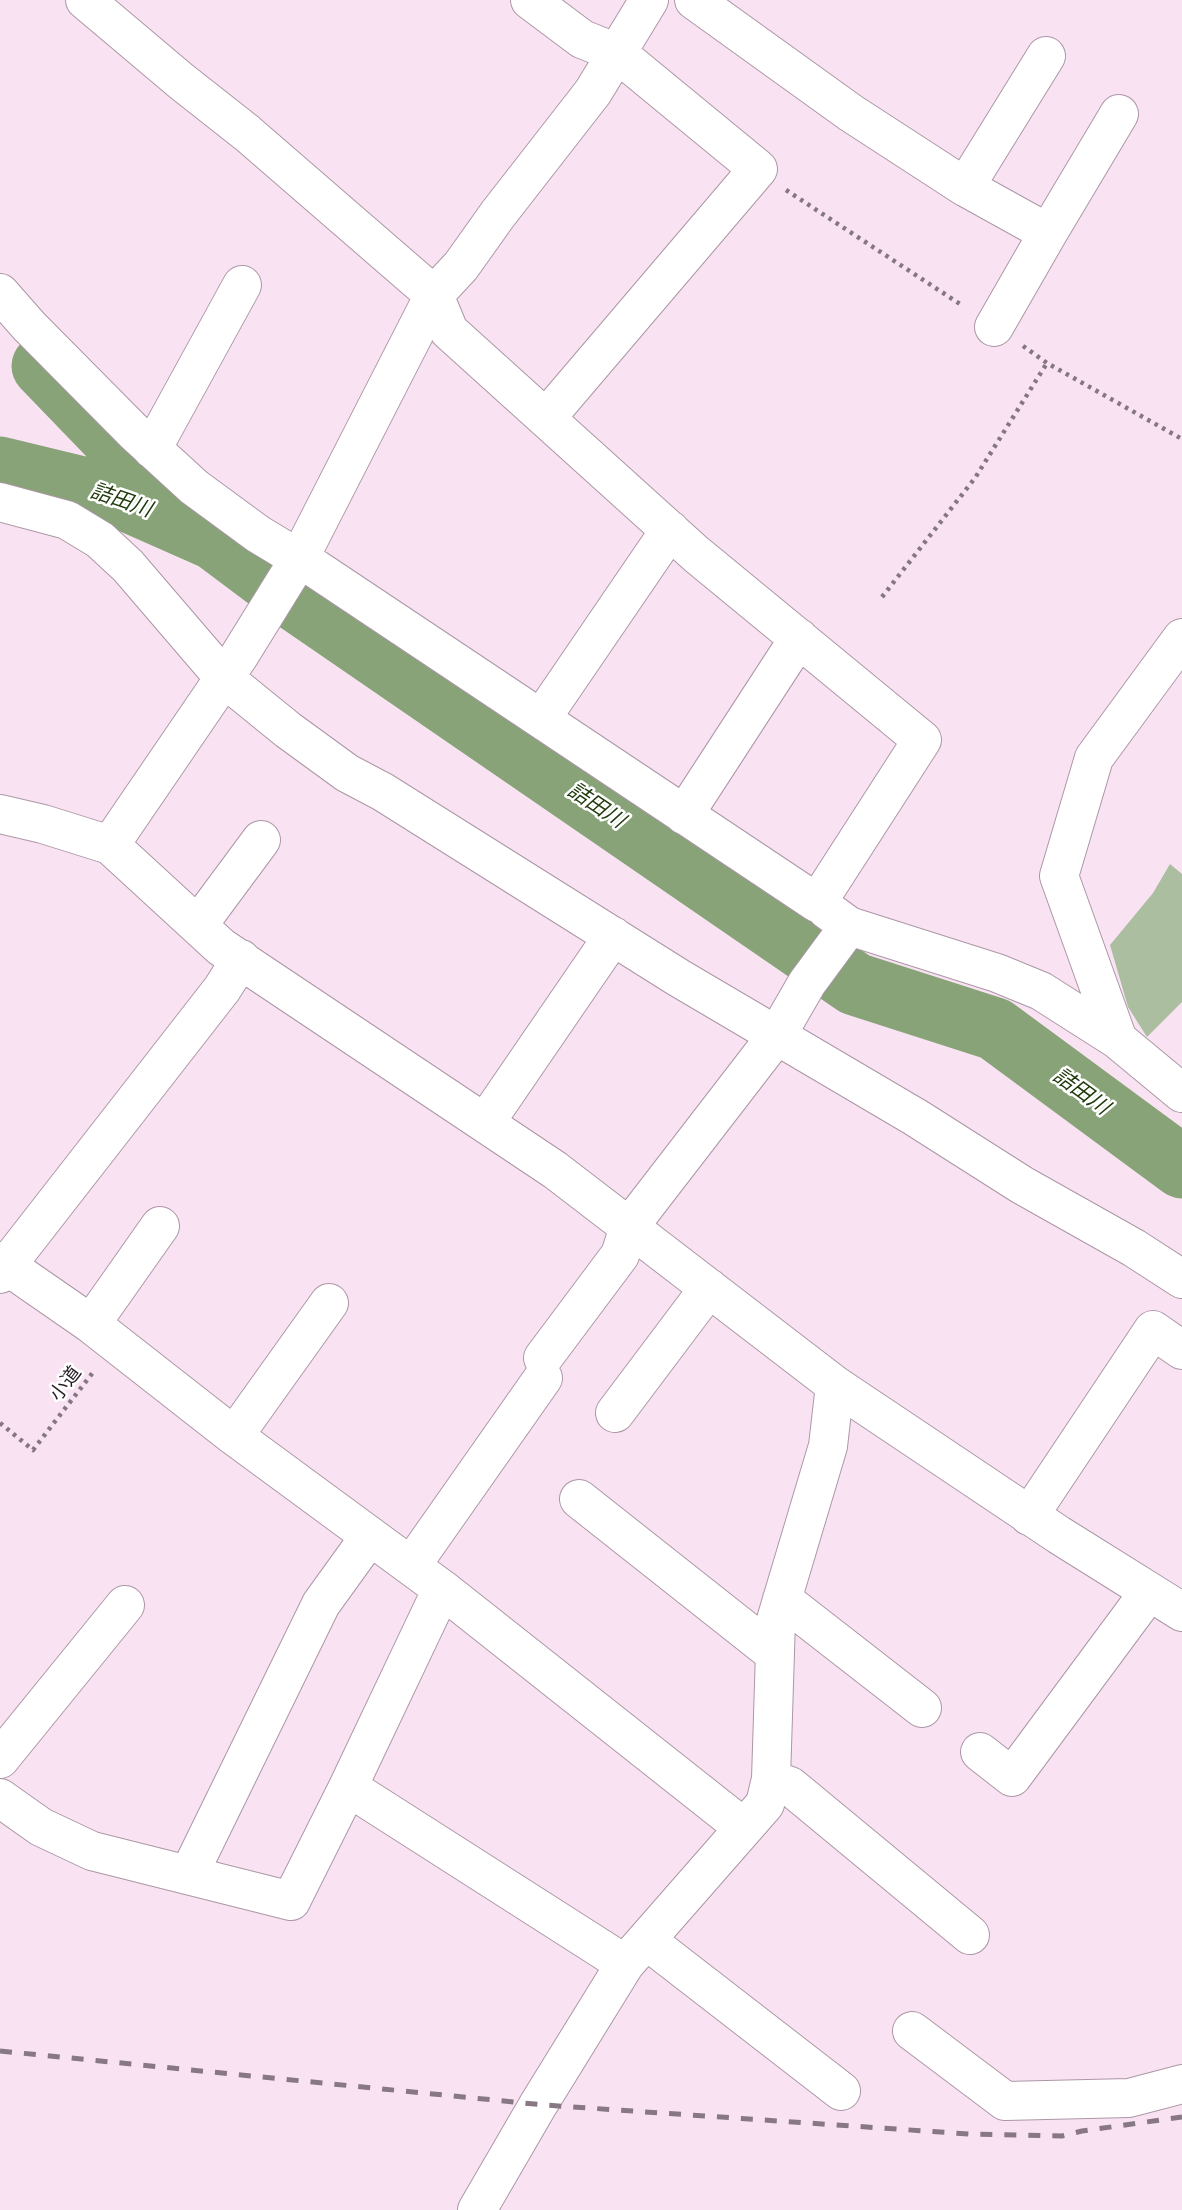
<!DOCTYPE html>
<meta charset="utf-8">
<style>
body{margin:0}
canvas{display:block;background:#f9e3f3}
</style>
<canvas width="1182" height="2210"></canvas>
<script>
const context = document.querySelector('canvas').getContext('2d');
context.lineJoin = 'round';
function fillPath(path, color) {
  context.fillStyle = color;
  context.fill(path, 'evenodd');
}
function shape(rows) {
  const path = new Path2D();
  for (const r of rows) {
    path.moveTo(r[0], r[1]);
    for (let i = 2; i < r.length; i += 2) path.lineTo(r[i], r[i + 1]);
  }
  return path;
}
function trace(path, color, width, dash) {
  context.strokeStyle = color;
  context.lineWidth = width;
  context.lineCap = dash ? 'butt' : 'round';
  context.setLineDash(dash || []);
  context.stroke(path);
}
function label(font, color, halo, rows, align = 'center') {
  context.font = font + ' "Fira Sans Condensed","Noto Sans JP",sans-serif';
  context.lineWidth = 5;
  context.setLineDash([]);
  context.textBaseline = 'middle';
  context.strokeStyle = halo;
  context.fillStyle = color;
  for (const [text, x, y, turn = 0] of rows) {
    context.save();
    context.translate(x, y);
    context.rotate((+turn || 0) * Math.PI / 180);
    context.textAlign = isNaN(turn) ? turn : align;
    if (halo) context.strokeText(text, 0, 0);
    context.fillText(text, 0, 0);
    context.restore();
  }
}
const green = shape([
 [1170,864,1182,874,1182,1002,1147,1037,1128,1007,1110,945,1153,893]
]);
const river = shape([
 [43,366,154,481,189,514],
 [0,468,120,497,215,539,299,602,855,984,995,1029,1182,1167]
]);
const path = shape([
 [786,190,963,306],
 [1023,346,1047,363,1182,439],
 [882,597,975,478,1047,363],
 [0,1423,33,1450,94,1371]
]);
const minor = shape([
 [530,0,582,39,617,53,758,169,546,418],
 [694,0,851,113,965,187,1048,233,994,327],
 [965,187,1046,56],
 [1048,233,1119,114],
 [0,293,29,326,134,432,194,487,258,534,316,569,817,903,922,740,696,554,449,331,434,295,247,133,181,81,85,0],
 [152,449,242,285],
 [0,502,67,520,100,540,128,566,224,678,288,730,347,773,383,792,679,978,915,1117,1022,1185,1134,1248,1182,1279],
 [541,719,670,530],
 [0,814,43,824,110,845,221,947,555,1170,835,1385,1059,1535,1182,1612],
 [684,815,799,638],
 [110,845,239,656,299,559,434,295,461,266,498,214,593,92,649,0],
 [827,910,849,926,997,973,1041,991,1118,1040,1182,1093],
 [198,925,261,840],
 [1118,1040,1059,876,1094,758,1182,638],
 [485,1123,613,936],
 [0,1261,91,1324,234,1436,442,1589,744,1828],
 [0,1274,222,989,241,959],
 [91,1324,160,1226],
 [543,1358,620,1255,629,1227,777,1035,807,983,849,926],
 [615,1413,709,1288],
 [234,1436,329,1303],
 [579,1499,775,1654],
 [1029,1516,1153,1330,1182,1350],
 [411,1566,543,1378],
 [782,1599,922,1708],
 [980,1752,1012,1777,1149,1592],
 [0,1759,125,1605],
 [771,1779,790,1786,970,1935],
 [348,1787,625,1964],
 [0,1798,41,1827,92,1851,291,1901,348,1787,442,1589],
 [189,1874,321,1604,370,1536],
 [646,1940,841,2091],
 [912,2031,1005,2101,1129,2098,1182,2084],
 [477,2210,538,2105,625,1964,765,1804,771,1779,776,1620,828,1446,835,1385]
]);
const rail = shape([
 [0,2051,544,2105,969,2134,1062,2136,1082,2131,1182,2117]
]);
const streetNames = [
 ["小道",66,1384,-53]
];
const waterNames = [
 ["詰田川",121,501,19],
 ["詰田川",596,806,34],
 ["詰田川",1081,1092,36]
];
fillPath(green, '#abbea0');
trace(river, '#87a377', 63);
trace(minor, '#ac97a6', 40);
trace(path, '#857781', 4.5, [3.5, 5]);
trace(minor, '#fff', 38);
trace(rail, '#877883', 5, [12, 12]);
label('19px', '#251d23', '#fff', streetNames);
label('italic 21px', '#1f3a0a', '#fff', waterNames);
</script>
